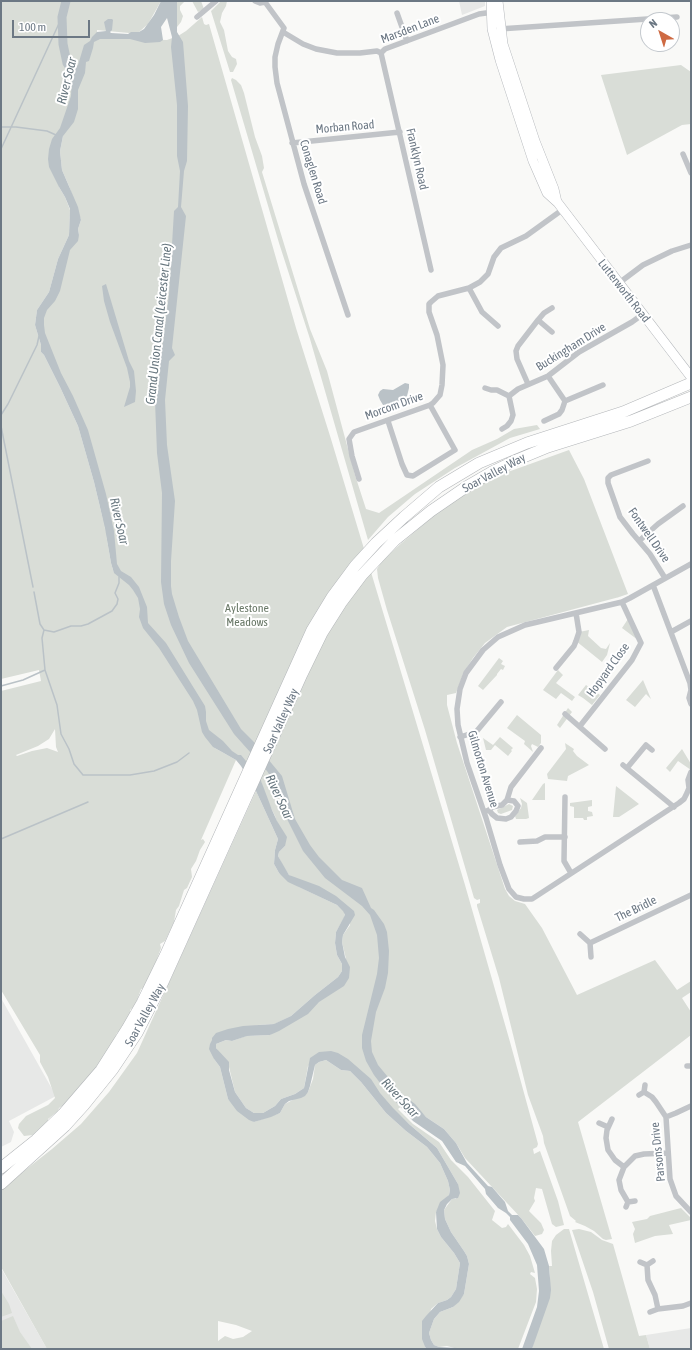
<!DOCTYPE html>
<style>
body{margin:0}
#map{position:relative;width:692px;height:1350px;overflow:hidden;background:#f9f9f7;font-family:"Asap Condensed",sans-serif}
canvas{display:block}
.frame{position:absolute;inset:0;border:2px solid #6c7884;pointer-events:none}
.north{position:absolute;left:640px;top:12px;width:40px;height:40px;box-sizing:border-box;background:#fff;border:1px solid #c4c9ce;border-radius:50%;rotate:321deg;font-size:11px;font-weight:700;line-height:16px;text-align:center;color:#6c7884}
.north::after{content:'';display:block;margin:auto;width:14px;height:18px;background:#ce6a43;clip-path:polygon(50% 0,100% 100%,50% 72%,0 100%)}
.scale{position:absolute;left:12px;top:20px;width:78px;height:18px;box-sizing:border-box;border:2px solid #6c7884;border-top:0;padding-left:5px;font-size:12px;line-height:14px;white-space:nowrap;color:#6c7884;-webkit-text-stroke:3px #fff;paint-order:stroke}
</style>
<div id="map">
<canvas width="692" height="1350"></canvas>
<div class="frame"></div>
<div class="north">N</div>
<div class="scale">100 m</div>
</div>
<script>
const context = document.querySelector('canvas').getContext('2d');
context.lineJoin = 'round';
function fillPath(path, color) {
  context.fillStyle = color;
  context.fill(path, 'evenodd');
}
function shape(rows) {
  const path = new Path2D();
  for (const r of rows) {
    path.moveTo(r[0], r[1]);
    for (let i = 2; i < r.length; i += 2) path.lineTo(r[i], r[i + 1]);
  }
  return path;
}
function trace(path, color, width, dash) {
  context.strokeStyle = color;
  context.lineWidth = width;
  context.lineCap = dash ? 'butt' : 'round';
  context.setLineDash(dash || []);
  context.stroke(path);
}
function label(font, color, halo, rows, align = 'center') {
  context.font = font + ' "Asap Condensed",sans-serif';
  context.lineWidth = 4;
  context.setLineDash([]);
  context.textBaseline = 'middle';
  context.strokeStyle = halo;
  context.fillStyle = color;
  for (const [text, x, y, turn = 0] of rows) {
    context.save();
    context.translate(x, y);
    context.rotate((+turn || 0) * Math.PI / 180);
    context.textAlign = isNaN(turn) ? turn : align;
    if (halo) context.strokeText(text, 0, 0);
    context.fillText(text, 0, 0);
    context.restore();
  }
}
const built = shape([
 [459,1,485,1,485,6,462,15],
 [1,998,56,1096,9,1121,14,1132,11,1142,1,1147],
 [1,1268,47,1349,1,1349],
 [691,1328,691,1349,650,1349,646,1335]
]);
const green = shape([
 [1,1,161,1,148,24,139,32,129,33,97,30,97,38,167,40,178,36,186,31,202,17,204,24,206,25,209,24,296,328,331,439,465,885,510,1042,538,1144,537,1147,533,1149,534,1154,540,1151,558,1201,564,1225,556,1227,552,1224,542,1189,536,1188,534,1198,535,1201,529,1211,541,1223,544,1230,542,1234,535,1236,521,1218,465,1158,456,1143,444,1129,426,1117,409,1100,398,1109,413,1124,439,1142,451,1160,468,1177,495,1211,492,1220,502,1228,506,1227,508,1224,524,1245,530,1256,535,1273,531,1272,530,1274,535,1278,537,1289,536,1302,518,1349,458,1349,447,1346,439,1347,434,1345,431,1340,429,1333,434,1319,440,1312,453,1307,464,1294,469,1264,467,1256,464,1251,451,1232,445,1219,444,1210,452,1199,456,1199,458,1184,437,1148,409,1124,332,1053,308,1066,304,1088,295,1094,281,1099,275,1106,263,1113,254,1113,246,1108,235,1092,229,1067,216,1048,216,1044,226,1040,232,1041,246,1036,270,1035,318,1001,342,986,346,959,342,942,343,935,350,925,349,908,292,877,289,875,283,866,278,856,279,852,285,846,275,816,266,798,260,778,238,758,213,747,236,760,201,840,203,839,205,842,200,850,196,861,191,869,192,877,187,888,184,890,179,906,176,910,174,922,165,941,160,944,161,948,153,970,144,988,141,989,135,1006,130,1010,130,1013,120,1031,117,1033,109,1051,88,1079,85,1080,68,1102,59,1108,58,1111,48,1119,48,1122,40,1131,37,1131,36,1133,33,1135,24,1136,18,1128,19,1124,26,1116,48,1105,55,1098,48,1077,40,1062,40,1055,1,990,1,691,41,681,39,670,1,679,1,422,2,420,1,420],
 [57,133,63,136,60,151,62,170,69,186,81,220,78,229,79,235,67,254,39,323,87,440,114,573,111,563,105,528,94,482,78,426,60,387,44,355,41,352,41,345,35,325,37,310,49,292,58,259,69,235,70,210,65,197,59,187],
 [55,729,56,747,58,752,47,748,32,751,17,756,16,755,38,746,49,739],
 [177,1,185,1,180,6,180,10,183,16,181,22,177,27,176,10],
 [192,1,201,1,204,9,198,12],
 [221,1,227,1,226,6,222,13,220,22,224,30,228,51,232,57,236,59,237,64,233,72,230,72,211,11],
 [681,65,691,72,691,124,682,125,627,155,601,75],
 [232,78,236,80,241,85,244,93,255,137,262,156,264,168,262,172,310,329,327,371,355,475,366,509,379,513,472,450,497,439,514,429,537,425,540,429,510,438,455,468,415,494,388,517,368,540,310,339,279,243,231,80],
 [569,450,584,479,628,594,616,598,623,596,507,627,485,643,473,658,463,674,456,693,447,695,447,705,457,743,505,889,509,896,515,901,525,904,542,928,577,995,655,960,677,990,691,981,691,992,682,998,691,1012,691,1035,578,1122,612,1239,606,1240,603,1239,594,1231,585,1226,575,1222,576,1221,570,1216,544,1143,543,1136,528,1095,499,978,477,906,477,904,480,903,480,899,477,900,474,898,425,730,387,610,378,578,377,569,382,561,397,547,438,512,462,495,501,473,505,473],
 [628,619,638,640,622,628],
 [589,630,588,636,601,648,606,649,610,643,607,655,602,662,576,641,579,632],
 [499,658,503,661,501,664,505,666,503,670,501,669,497,674,497,675,483,690,478,686],
 [558,670,563,675,556,683,575,697,572,701,561,693,556,699,543,690],
 [643,680,651,699,646,694,635,707,626,700],
 [586,685,600,695,592,705,583,698,578,695],
 [568,708,572,712,560,728,557,725],
 [517,715,541,735,541,743,538,747,532,744,531,746,533,752,524,744,525,741,507,728],
 [500,737,513,748,511,750,512,751,508,756,495,745,491,750,486,750,483,738,493,745],
 [565,743,574,749,573,751,577,756,589,765,568,776,567,781,548,779,547,774,566,749],
 [682,749,691,764,691,770,678,761,670,772,666,768],
 [545,783,545,800,532,800,543,784],
 [616,786,639,804,619,817,613,817],
 [256,791,278,839,275,850,274,864,279,873,299,887,337,905,344,911,345,916,336,932,335,943,337,955,342,964,342,971,338,977,315,995,291,1016,275,1024,258,1025,213,1040,214,1059,220,1067,228,1099,254,1122,280,1113,285,1104,308,1092,313,1079,315,1065,319,1062,326,1060,341,1070,350,1071,361,1082,386,1113,406,1131,427,1147,440,1163,448,1181,450,1190,449,1195,436,1212,435,1221,437,1229,441,1237,454,1253,460,1263,456,1289,451,1297,447,1300,438,1303,431,1309,425,1348,426,1349,47,1349,1,1267,1,1189,52,1149,81,1124,109,1092,137,1053],
 [218,1321,236,1325,252,1331,243,1337,233,1339,225,1336,218,1341],
 [520,798,527,803,529,818,526,819,516,819,515,816,521,808,522,804],
 [592,800,592,806,588,807,588,811,592,812,593,816,587,817,587,820,584,820,583,818,574,818,574,807,570,806,570,803],
 [509,804,513,806,512,810,501,814,498,813,497,810],
 [681,1208,691,1218,691,1220,669,1225,673,1234,655,1236,635,1243,633,1234,635,1229,632,1222,647,1219,650,1216],
 [564,1229,569,1229,604,1349,532,1349,550,1277,549,1266,552,1266,551,1251,552,1241,556,1235],
 [579,1229,591,1232,602,1240,613,1244,639,1336,646,1335,650,1349,609,1349,593,1292,572,1230],
 [1,1291,9,1304,12,1313,1,1317],
 [13,1316,20,1332,32,1349,1,1349,1,1321]
]);
const water = shape([
 [161,1,177,1,177,32,183,42,188,106,187,161,184,171,181,207,186,216,172,348,175,355,169,361,165,400,167,445,175,501,171,561,171,586,172,594,179,617,188,641,241,729,253,741,282,776,295,819,310,845,319,857,342,880,362,888,371,908,374,910,384,924,387,932,389,951,388,973,385,988,376,1012,371,1041,372,1052,378,1065,402,1094,415,1104,426,1117,444,1129,456,1143,467,1163,488,1186,492,1187,498,1194,505,1202,508,1211,512,1215,518,1215,521,1218,544,1249,549,1266,551,1290,550,1298,532,1349,522,1349,537,1307,539,1291,537,1265,528,1244,510,1220,510,1217,506,1213,498,1208,486,1194,485,1189,465,1166,456,1162,442,1141,413,1121,387,1092,374,1075,366,1061,362,1048,362,1035,377,974,379,958,377,935,370,915,362,906,325,878,303,851,286,817,275,783,267,771,234,734,189,663,171,625,164,604,161,582,162,493,157,453,155,401,169,295,174,211,178,207,180,171,177,156,177,105,171,47,172,37,167,18,161,27,163,40,160,42,145,43,130,39,100,39,94,42,93,48,89,61,86,62,85,73,78,90,78,109,74,122,63,136,60,151,62,170,78,207,81,220,78,229,79,235,78,241,70,250,60,291,55,301,47,310,44,318,44,325,45,333,61,373,73,396,88,430,106,494,114,531,117,564,121,571,131,577,139,587,147,607,148,623,166,643,205,706,206,712,206,721,209,730,223,741,232,751,238,755,241,755,260,778,272,810,277,821,287,837,285,846,279,852,278,856,289,875,319,886,336,896,354,911,355,915,343,935,342,942,345,957,350,967,349,978,344,986,319,1002,308,1014,279,1031,270,1035,247,1036,232,1041,226,1040,216,1044,216,1048,229,1062,229,1070,235,1092,246,1108,254,1113,263,1113,275,1106,281,1099,295,1094,304,1088,310,1058,319,1052,331,1051,338,1053,348,1059,371,1079,380,1093,393,1108,409,1124,437,1148,458,1184,460,1193,458,1198,452,1199,447,1204,444,1210,445,1219,451,1232,464,1251,467,1256,469,1264,464,1294,459,1302,453,1307,440,1312,434,1319,429,1333,431,1340,434,1345,439,1347,457,1348,458,1349,426,1349,422,1339,422,1321,426,1316,438,1303,447,1300,451,1297,456,1289,460,1263,454,1253,441,1237,437,1229,436,1212,440,1202,449,1195,450,1190,448,1181,440,1163,427,1147,406,1131,386,1113,361,1082,350,1071,341,1070,326,1060,319,1062,315,1065,310,1086,308,1092,305,1096,301,1098,289,1101,285,1104,280,1113,271,1117,254,1122,249,1120,237,1111,228,1099,220,1067,214,1059,209,1049,210,1044,212,1040,212,1038,216,1033,228,1029,243,1026,274,1024,291,1016,315,995,338,977,342,971,342,964,337,955,335,943,336,932,345,915,343,911,337,905,288,882,279,873,274,864,275,850,278,839,256,791,241,766,236,760,213,747,205,737,202,732,197,710,193,701,159,648,143,628,139,617,140,609,138,598,133,590,129,585,114,573,111,563,105,528,94,482,78,426,60,387,44,355,41,352,41,345,35,325,37,310,49,292,58,259,69,235,70,209,65,197,59,187,49,167,48,159,49,149,52,139,60,128,71,96,72,76,67,63,75,69,78,65,84,45,90,41,92,37,97,32,106,31,104,22,108,19,112,19,113,20,112,30,110,32,111,33,128,34,131,32,139,32,144,29,154,15],
 [106,284,129,361,134,371,136,391,135,402,124,407,130,387,130,382,127,368,110,322,104,301,102,286],
 [405,383,409,384,409,388,407,396,401,405,388,407,383,405,380,400,378,395,380,391,383,389,393,390]
]);
const stream = shape([
 [1,127,16,127,47,131,56,135],
 [1,149,62,17],
 [1,415,8,404,37,345,39,336],
 [1,426,33,587],
 [34,592,40,624,44,630],
 [45,670,57,705,61,734,69,749,74,764,83,775,130,775,154,771,177,762,189,753],
 [1,686,23,680,45,670,42,638,44,630,54,632,71,626,81,626,88,624,112,611,117,604,118,599,115,593,119,583,119,577],
 [1,839,88,802]
]);
const river = shape([
 [66,1,62,17,63,44,67,63,73,72]
]);
const street = shape([
 [255,1,260,3,265,2,284,28,278,44,275,57,275,67,277,83,304,184,348,315],
 [397,13,407,41],
 [197,17,216,1],
 [499,29,677,17],
 [283,32,303,44,316,49,337,53,360,53,377,51,381,53,385,49,479,14,493,12],
 [381,53,431,270],
 [292,143,400,132],
 [683,154,691,173],
 [619,283,643,265,672,251,691,245],
 [469,288,482,312,498,326],
 [538,320,552,332],
 [548,376,565,401,603,385],
 [528,384,517,359,516,351,518,346,538,320,544,313,552,308],
 [485,388,491,390,497,390,509,396,518,389,548,376,579,352,632,322,643,314],
 [388,421,402,464,407,475,413,476,455,450,430,405],
 [544,421,559,414,562,410,565,401],
 [502,429,507,426,511,421,513,415,509,396],
 [648,461,611,475,608,478,608,483,620,517,633,534,650,554,665,578],
 [359,479,352,456,349,439,354,432,430,405,433,403,440,395,442,385,443,365,437,335,429,312,429,304,431,302,438,296,469,288,480,282,488,274,494,257,501,248,526,236,562,210],
 [639,541,658,524,683,506],
 [691,564,630,598,622,602,525,625,498,637,483,650,466,673,460,689,457,709,458,725,467,763,486,818,500,865,509,889,516,897,524,899,532,899,679,803,684,799,687,793,689,788,688,780,691,772],
 [653,585,690,683,691,690,689,698,691,704],
 [671,632,691,621],
 [556,668,574,646,576,641,579,632,576,613],
 [565,714,605,749],
 [580,726,632,660,641,643,622,602],
 [460,737,476,732,501,702],
 [623,765,674,807],
 [627,768,646,745,652,750],
 [565,797,564,861,571,873],
 [489,810,492,814,497,818,506,819,511,817,516,811,518,806,514,801,507,800],
 [484,812,489,810,492,807,502,805,507,800,511,787,541,748],
 [520,842,537,841,545,837,565,837],
 [580,934,590,943,591,957],
 [590,943,691,895],
 [687,1066,691,1066],
 [644,1092,652,1097,656,1102,666,1117,670,1179,676,1196,691,1212],
 [639,1095,644,1092,645,1085],
 [666,1117,676,1113,691,1106],
 [612,1119,607,1130,606,1138,608,1150,615,1160,624,1167],
 [599,1123,608,1127],
 [628,1202,621,1190,619,1180,624,1167,635,1156,644,1154,668,1153],
 [626,1207,628,1202,635,1201],
 [640,1262,647,1265,653,1261],
 [647,1265,648,1280,655,1295,658,1309,683,1306,691,1303],
 [650,1312,658,1309]
]);
const primary = shape([
 [491,1,492,29,500,60,533,161,547,193,558,203,691,377],
 [498,1,503,44,535,141,554,189,557,202]
]);
const highway = shape([
 [1,1168,36,1140,63,1114,101,1070,127,1029,142,1003,165,956,312,630,332,597,355,566,376,543,404,517,439,487,479,463,527,443,623,412,691,383],
 [1,1184,65,1126,84,1105,113,1069,137,1033,163,982,302,674,322,633,341,603,362,575,395,540,431,511,466,487,492,472,519,459,548,447,631,421,691,397]
]);
const streetNames = [
 ["Marsden Lane",410,29,-21],
 ["Morban Road",345,127,-5],
 ["Franklyn Road",417,159,77],
 ["Conaglen Road",313,172,73],
 ["Lutterworth Road",624,291,52],
 ["Buckingham Drive",571,347,-32],
 ["Morcom Drive",394,406,-20],
 ["Soar Valley Way",494,473,-28],
 ["Fontwell Drive",649,535,55],
 ["Hopyard Close",608,670,-54],
 ["Soar Valley Way",281,721,-66],
 ["Gilmorton Avenue",483,769,73],
 ["The Bridle",636,909,-26],
 ["Soar Valley Way",145,1015,-61],
 ["Parsons Drive",658,1152,-96]
];
const parkNames = [
 ["Aylestone",247,608],
 ["Meadows",247,622]
];
const waterNames = [
 ["River Soar",67,81,-76],
 ["Grand Union Canal (Leicester Line)",159,324,-84],
 ["River Soar",119,521,77],
 ["River Soar",279,797,65],
 ["River Soar",400,1098,47]
];
fillPath(built, '#e7e8e7');
fillPath(green, '#d9ddd7');
fillPath(water, '#bac2c7');
trace(stream, '#bac2c7', 1.5);
trace(river, '#bac2c7', 9);
trace(primary, '#b5b8bc', 10);
trace(highway, '#b3b6b9', 12);
trace(street, '#c1c4c8', 5.5);
trace(primary, '#fff', 9);
trace(highway, '#fff', 11);
label('12px', '#6c7884', '#fff', streetNames);
label('12px', '#687766', '#fff', parkNames);
label('italic 13px', '#68777f', '#fff', waterNames);
</script>
